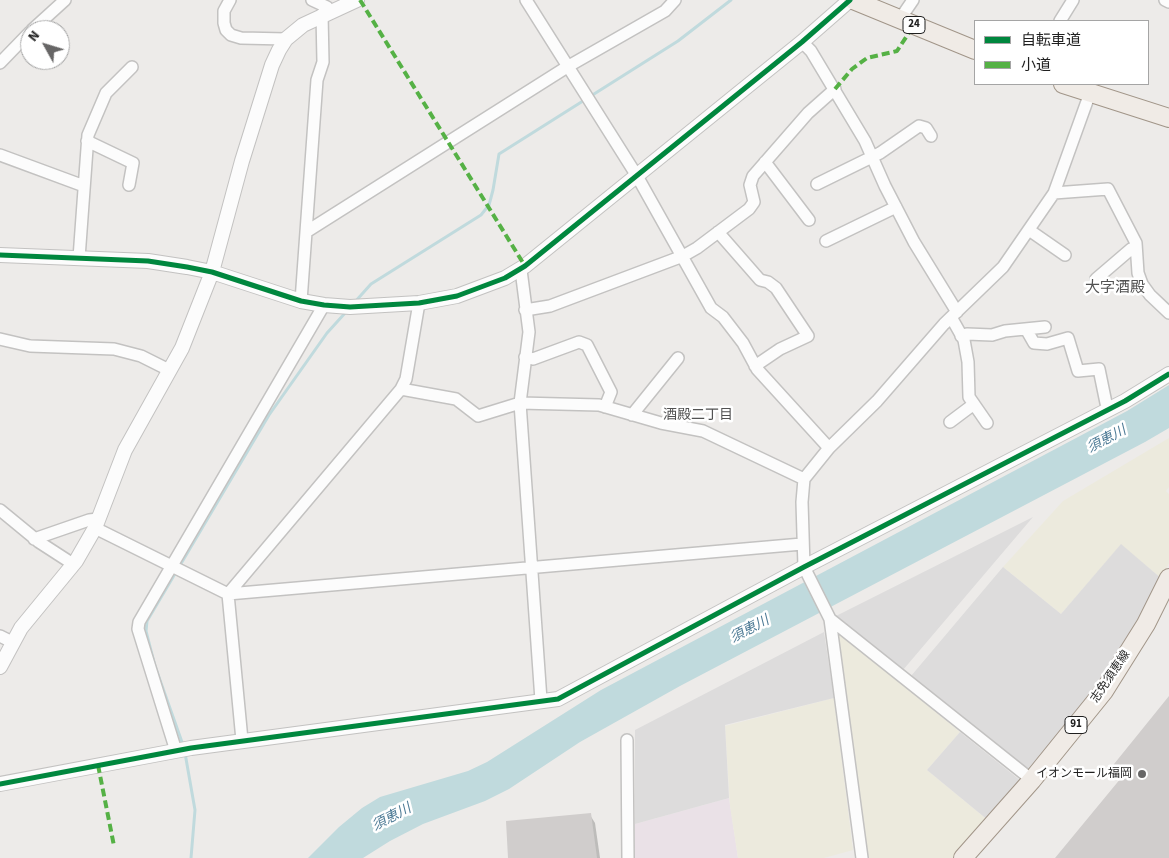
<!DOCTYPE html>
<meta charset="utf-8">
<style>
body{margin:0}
#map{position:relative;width:1169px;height:858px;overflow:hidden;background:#edebe9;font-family:"Source Sans 3","Noto Sans JP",sans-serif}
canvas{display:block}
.legend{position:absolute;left:974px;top:20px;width:175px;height:65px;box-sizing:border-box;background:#fff;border:1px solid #a5a5a5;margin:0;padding:6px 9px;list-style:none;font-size:15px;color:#1f1f1f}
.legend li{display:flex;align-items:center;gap:10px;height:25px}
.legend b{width:25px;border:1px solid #a5a5a5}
.north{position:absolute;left:20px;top:20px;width:50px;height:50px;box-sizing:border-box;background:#fff;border:1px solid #a5a5a5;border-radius:50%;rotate:309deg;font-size:14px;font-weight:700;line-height:20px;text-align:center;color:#1f1f1f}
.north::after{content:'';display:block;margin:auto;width:18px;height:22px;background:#676666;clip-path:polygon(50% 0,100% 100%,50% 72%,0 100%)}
</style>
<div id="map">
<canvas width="1169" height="858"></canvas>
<ul class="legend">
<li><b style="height:6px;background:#00873e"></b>自転車道</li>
<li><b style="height:6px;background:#55b145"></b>小道</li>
</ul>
<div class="north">N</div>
</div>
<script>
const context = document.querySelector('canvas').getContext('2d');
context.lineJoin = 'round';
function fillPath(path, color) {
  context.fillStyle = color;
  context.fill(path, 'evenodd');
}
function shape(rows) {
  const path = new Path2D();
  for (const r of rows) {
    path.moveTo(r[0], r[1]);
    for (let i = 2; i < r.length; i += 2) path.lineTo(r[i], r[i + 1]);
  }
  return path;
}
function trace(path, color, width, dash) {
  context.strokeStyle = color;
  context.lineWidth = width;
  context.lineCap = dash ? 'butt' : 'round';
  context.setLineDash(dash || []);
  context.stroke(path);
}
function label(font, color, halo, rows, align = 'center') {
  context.font = font + ' "Source Sans 3","Noto Sans JP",sans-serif';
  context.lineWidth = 5;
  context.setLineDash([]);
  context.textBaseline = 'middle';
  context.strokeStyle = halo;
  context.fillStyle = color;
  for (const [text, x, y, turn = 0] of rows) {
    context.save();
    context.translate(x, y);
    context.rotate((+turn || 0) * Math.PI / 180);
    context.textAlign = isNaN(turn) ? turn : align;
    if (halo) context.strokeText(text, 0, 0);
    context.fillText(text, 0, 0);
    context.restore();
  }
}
const industrial = shape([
 [729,798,738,858,635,858,635,824]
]);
const farmland = shape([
 [1169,438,1169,487,1166,491,1169,494,1169,563,1162,579,1121,545,1061,614,1003,567,1063,501],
 [835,629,960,732,927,770,989,821,952,858,867,858],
 [834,698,853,850,824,858,738,858,730,806,725,726]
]);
const parking = shape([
 [1033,517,903,670,836,616],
 [1121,544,1162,579,1118,659,1031,773,911,676,1003,567,1061,614],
 [824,632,834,698,725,725,729,798,635,824,635,730],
 [960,732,1021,781,989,821,927,770]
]);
const water = shape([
 [1169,385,1169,428,1145,442,680,686,580,742,509,789,485,801,423,824,390,841,363,858,308,858,339,827,362,808,380,797,468,771,487,762,601,690,1127,411]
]);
const shadow = shape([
 [590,815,595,823,600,858,510,858]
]);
const stream = shape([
 [354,303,371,284,481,215,489,205,493,190,499,154,678,41,731,0],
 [183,745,155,666,146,631,147,621,269,415,327,333,346,312],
 [185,753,195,810,191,858]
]);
const building = shape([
 [1169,696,1169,858,1055,858,1121,778,1110,769],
 [591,813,597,858,508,858,506,821]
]);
const minor = shape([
 [230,0,224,11,224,23,226,30,231,35,241,38,286,39],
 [312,0,327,7,329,11],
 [526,0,637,176,711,308,723,317,743,343,757,369,829,448],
 [1165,0,1169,2],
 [900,19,913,0],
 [1060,21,1073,0],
 [32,30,65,0],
 [802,42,811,51,865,141,885,186,914,242,957,312],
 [0,63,30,32],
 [87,141,133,163,129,185],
 [0,155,84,186],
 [765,162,809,220],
 [817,184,880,153,919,126,926,128,931,136],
 [1054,193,1108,189,1136,243,1138,273,1142,284,1150,295,1169,313],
 [1029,230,1065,255],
 [306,232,567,67,665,11,675,0],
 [718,232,760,280,768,282,776,288,808,336,780,349,755,366],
 [826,241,896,207],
 [79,258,88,135,106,93,132,67],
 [521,270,529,332,520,403,541,700],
 [1096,279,1131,249,1136,248],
 [301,301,317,80,323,62,322,14],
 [525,310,550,306,683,256,697,248,749,209,754,202,750,185,753,176,808,113,835,89],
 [951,317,964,340,968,362,969,397,987,423],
 [1026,329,1034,343,1047,344,1068,338,1078,371,1099,369,1106,403,1110,409],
 [961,336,967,334,992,335,1005,331,1045,327],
 [0,339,30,346,114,349,141,356,169,370],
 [525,357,533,359,579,342,587,345,611,392,605,407],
 [401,389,456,399,478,416,520,403,599,405,661,423,703,431,804,479],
 [632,415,678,358],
 [950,422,974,404],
 [0,510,39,542,73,564],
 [95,528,228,594,802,544],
 [34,539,89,520,98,519],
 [830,619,1032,780],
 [0,636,12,642],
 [242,740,228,594,401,389,406,379,419,303],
 [627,740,628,858],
 [176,751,138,629,139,622,324,305],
 [862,858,830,619,804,567,802,502,804,479,829,448,877,401,944,324,1003,267,1054,193,1090,93]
]);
const tertiary = shape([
 [0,255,148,261,187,267,212,272,301,301,324,305,350,307,419,303,457,296,505,278,525,266,802,42,850,0],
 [0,667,21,628,76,561,95,528,125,450,182,348,212,272,242,161,272,65,279,50,286,39,303,25,357,0],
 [0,784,191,748,558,699,804,567,1125,401,1169,374]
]);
const primary = shape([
 [853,0,975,50],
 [1063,84,1169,118],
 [963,858,1032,780,1104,691,1146,624,1169,578]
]);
const quiet = shape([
 [360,0,525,266],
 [835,89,852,69,867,58,897,51,914,25],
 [98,765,114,846]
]);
const cycleway = shape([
 [0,255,148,261,187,267,212,272,301,301,324,305,350,307,419,303,457,296,505,278,525,266,802,42,850,0],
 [0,784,191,748,558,699,804,567,1125,401,1169,374]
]);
const markers = [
 [1142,774,5,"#676666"]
];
const shields = [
 [914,25,22],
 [1076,725,22]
];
const shieldNames = [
 ["24",914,25],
 ["91",1076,725]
];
const streetNames = [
 ["志免須恵線",1111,677,-56]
];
const poiNames = [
 ["イオンモール福岡",1132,774]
];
const neighbourhoodNames = [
 ["酒殿二丁目",698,416]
];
const waterNames = [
 ["須恵川",1107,440,-28],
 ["須恵川",750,630,-28],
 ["須恵川",392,818,-28]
];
const quarterNames = [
 ["大字酒殿",1115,289]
];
fillPath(industrial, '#eae1e7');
fillPath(farmland, '#eceadd');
fillPath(parking, '#dddcdc');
fillPath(water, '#c0dadd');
fillPath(shadow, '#0003');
trace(stream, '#c0dadd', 3);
fillPath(building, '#d0cdcc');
trace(minor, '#c3c2c1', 14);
trace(tertiary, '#c3c2c1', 16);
trace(primary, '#a19588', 20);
trace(minor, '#fcfcfc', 11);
trace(tertiary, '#fcfcfc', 14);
trace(primary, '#f0ebe6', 18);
trace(quiet, '#55b145', 4, [8, 4]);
trace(cycleway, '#00873e', 5);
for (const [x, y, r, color] of markers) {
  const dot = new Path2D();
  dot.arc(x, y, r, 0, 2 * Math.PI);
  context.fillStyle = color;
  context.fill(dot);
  trace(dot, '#fff', 2);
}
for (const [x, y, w] of shields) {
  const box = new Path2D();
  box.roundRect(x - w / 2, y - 8.5, w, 17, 4);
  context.fillStyle = '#fff';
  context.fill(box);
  trace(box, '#1f1f1f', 1);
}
label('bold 11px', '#1f1f1f', null, shieldNames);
label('12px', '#1f1f1f', '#fff', streetNames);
label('12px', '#1f1f1f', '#fff', poiNames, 'right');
label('14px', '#525252', '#fff', neighbourhoodNames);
label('italic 14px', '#4e7b96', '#fff', waterNames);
label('15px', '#525252', '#fff', quarterNames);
</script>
